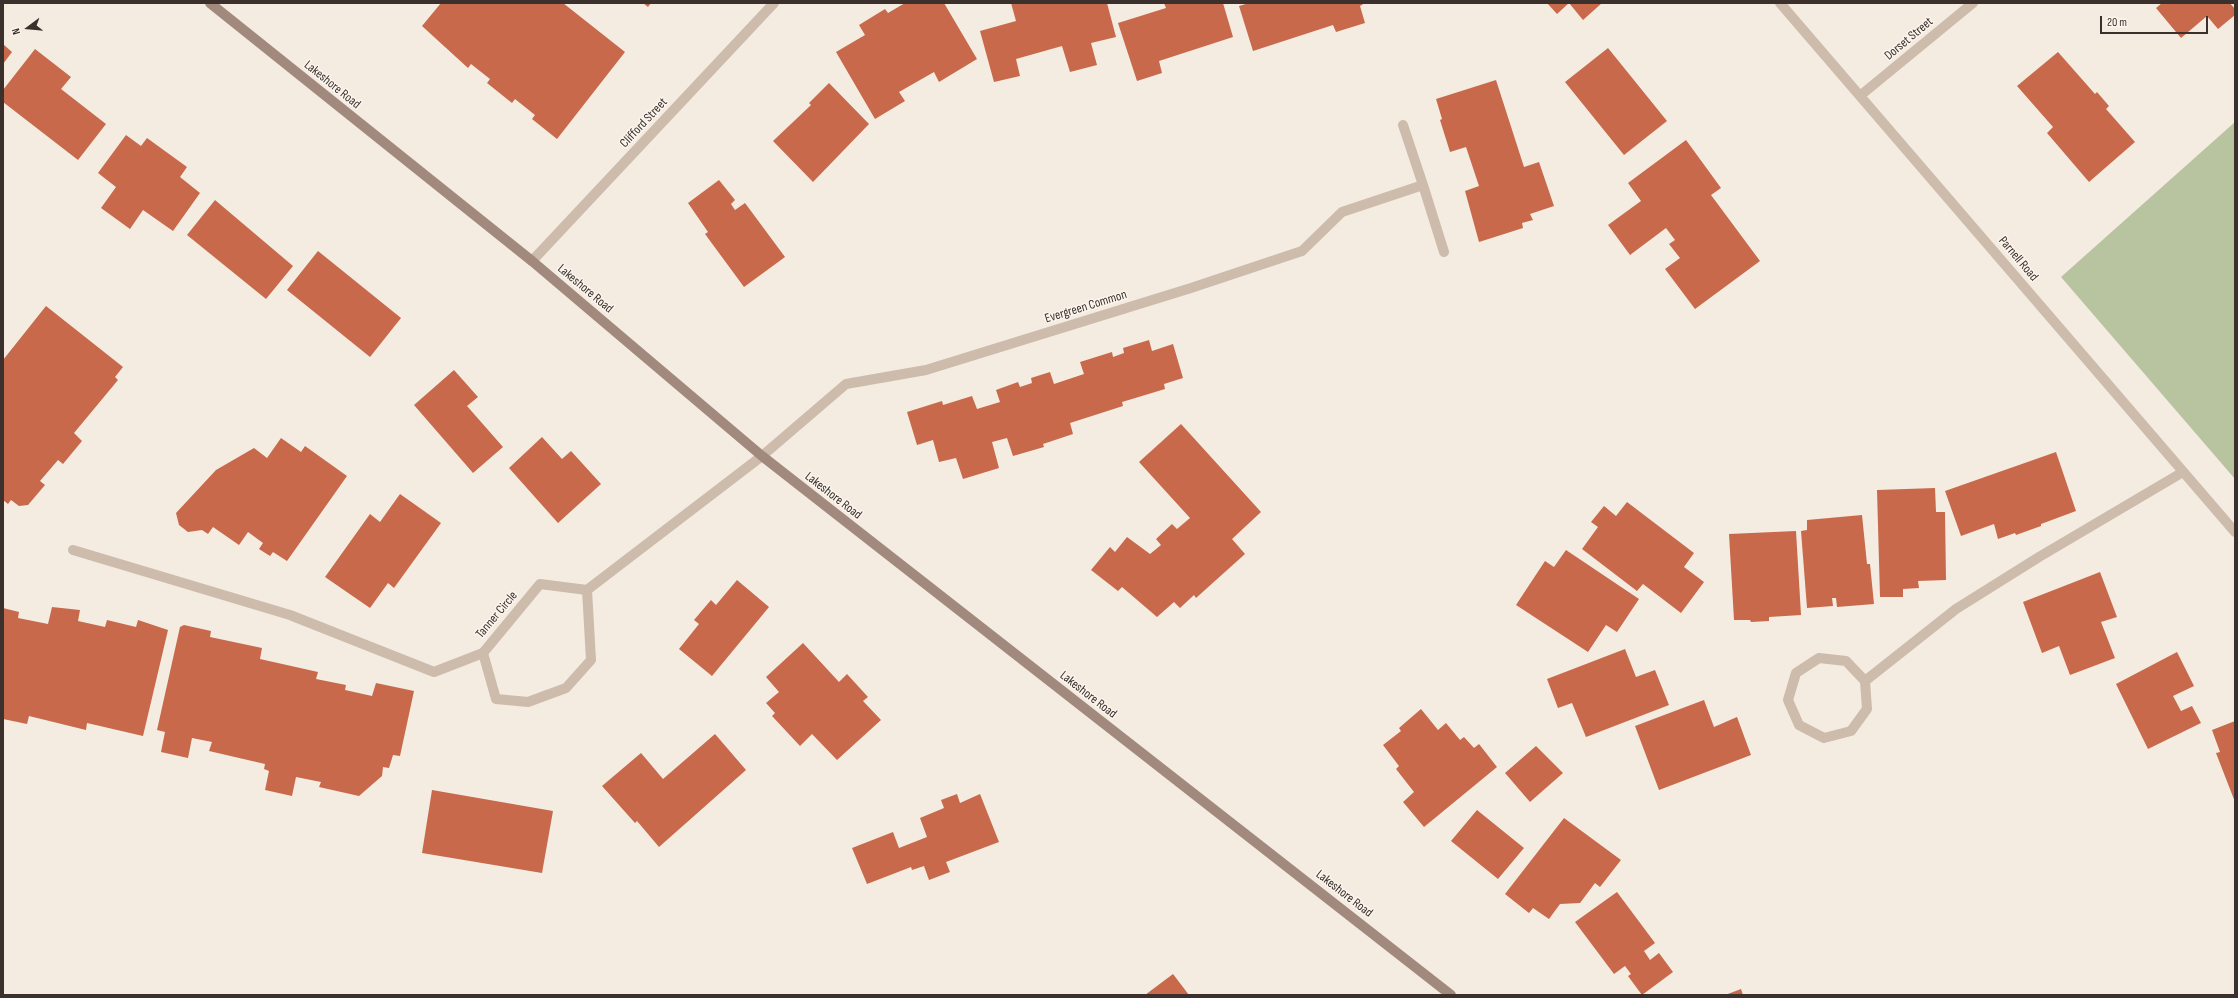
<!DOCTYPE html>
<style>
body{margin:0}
#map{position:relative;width:2238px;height:998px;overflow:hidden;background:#f4ebe1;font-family:"Sofia Sans Condensed",sans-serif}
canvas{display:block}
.frame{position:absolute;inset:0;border:4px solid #3b302b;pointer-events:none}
.north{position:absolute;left:8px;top:8px;width:40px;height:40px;-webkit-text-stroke:3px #fbf5ee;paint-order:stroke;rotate:254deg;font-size:11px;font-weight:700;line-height:16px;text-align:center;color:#3b302b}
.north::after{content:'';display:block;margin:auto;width:14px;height:18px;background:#3b302b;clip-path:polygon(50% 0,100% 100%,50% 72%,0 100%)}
.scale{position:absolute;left:2100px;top:16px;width:108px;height:18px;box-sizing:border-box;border:2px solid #3b302b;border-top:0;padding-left:5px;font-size:12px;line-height:14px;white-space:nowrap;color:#3b302b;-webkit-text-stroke:3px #fbf5ee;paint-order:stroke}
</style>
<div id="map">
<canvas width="2238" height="998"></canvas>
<div class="frame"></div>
<div class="north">N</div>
<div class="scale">20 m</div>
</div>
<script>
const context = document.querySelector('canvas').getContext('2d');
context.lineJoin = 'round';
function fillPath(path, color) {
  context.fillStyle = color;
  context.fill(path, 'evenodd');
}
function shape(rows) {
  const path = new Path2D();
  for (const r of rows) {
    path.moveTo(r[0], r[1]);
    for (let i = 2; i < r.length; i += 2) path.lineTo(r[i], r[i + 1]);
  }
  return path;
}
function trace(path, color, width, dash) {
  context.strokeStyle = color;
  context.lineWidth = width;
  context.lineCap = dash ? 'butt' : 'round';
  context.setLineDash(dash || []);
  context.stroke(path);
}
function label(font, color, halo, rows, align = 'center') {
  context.font = font + ' "Sofia Sans Condensed",sans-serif';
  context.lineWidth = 3;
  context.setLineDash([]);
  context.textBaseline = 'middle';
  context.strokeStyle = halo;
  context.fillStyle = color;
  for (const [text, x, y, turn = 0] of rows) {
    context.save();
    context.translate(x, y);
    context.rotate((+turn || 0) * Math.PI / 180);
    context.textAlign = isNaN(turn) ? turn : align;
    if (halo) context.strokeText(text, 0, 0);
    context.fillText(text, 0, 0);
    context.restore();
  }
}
const green = shape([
 [2235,122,2235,479,2061,277]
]);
const building = shape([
 [441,3,563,3,625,52,557,139,532,119,535,115,515,99,512,103,487,83,490,79,471,64,468,68,422,26],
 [643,3,651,3,648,7],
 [905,3,944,3,977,59,939,82,934,72,899,92,905,101,875,119,836,52,865,35,859,25,885,9,888,13],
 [1011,3,1107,3,1116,37,1091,43,1097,65,1070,72,1062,46,1016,59,1020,76,994,82,980,31,1016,21],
 [1164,3,1223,3,1233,37,1159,61,1162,73,1137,81,1118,23,1166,8],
 [1249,3,1365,3,1360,6,1365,23,1336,32,1333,25,1253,51,1239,6],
 [1547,3,1602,3,1583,20,1569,3,1557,14],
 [2162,3,2230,3,2235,9,2235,15,2218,29,2207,16,2181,38,2156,8],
 [3,44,12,52,3,64],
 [1608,48,1667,121,1624,155,1565,82],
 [35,49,71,77,61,89,106,124,78,160,3,102,3,90],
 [2058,52,2095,94,2097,92,2109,106,2106,109,2135,142,2089,182,2047,133,2053,127,2017,86],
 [1496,80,1524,167,1539,162,1554,206,1530,214,1533,220,1522,223,1523,228,1479,242,1465,191,1479,186,1466,147,1450,152,1440,120,1442,119,1436,99],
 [829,83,869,124,813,182,773,141,811,105,809,103],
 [126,135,141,146,147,138,187,167,180,177,200,193,173,231,143,210,130,229,101,208,116,187,98,173],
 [1686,140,1721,188,1711,195,1760,261,1695,309,1665,269,1680,258,1669,244,1675,240,1666,228,1630,255,1608,225,1641,201,1628,183],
 [719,180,735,200,731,204,735,210,745,203,785,257,744,287,705,234,708,232,688,203],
 [215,200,293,266,266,299,187,235],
 [318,251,401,318,370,357,287,290],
 [46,306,123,367,115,377,118,380,74,433,82,441,63,464,58,460,40,481,45,485,28,505,19,506,11,500,8,504,3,500,3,360],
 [1149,340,1152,351,1173,344,1183,378,1164,384,1165,389,1122,402,1123,406,1070,423,1073,434,1043,444,1044,447,1013,456,1007,438,992,442,999,468,963,479,956,458,939,462,933,440,917,445,907,412,942,401,943,405,972,396,977,409,1000,402,996,390,1018,382,1020,387,1032,383,1031,378,1050,372,1054,384,1084,374,1080,362,1112,352,1113,357,1124,353,1123,348],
 [454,370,478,397,467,406,503,447,473,473,414,405],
 [1181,424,1261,512,1232,539,1245,554,1196,598,1194,595,1180,608,1174,602,1157,617,1122,587,1118,591,1091,570,1110,547,1115,552,1127,537,1150,554,1161,545,1156,539,1172,524,1177,529,1190,518,1139,462],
 [542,437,562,459,571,451,601,484,558,523,509,468],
 [281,438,301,452,305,446,347,476,287,561,273,552,270,556,259,549,263,543,248,532,239,545,213,527,208,534,202,530,188,532,179,525,176,513,216,470,254,448,267,458],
 [2056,452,2076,511,2041,524,2041,526,2016,535,2015,533,1998,539,1994,524,1961,536,1945,491],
 [1935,488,1936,512,1945,512,1946,580,1918,581,1919,588,1903,589,1903,597,1880,597,1877,490],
 [400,494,441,523,394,588,388,583,370,608,325,577,370,514,380,522],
 [1627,502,1694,553,1684,567,1704,582,1681,613,1643,584,1637,591,1582,549,1598,527,1591,522,1604,506,1616,516],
 [1862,515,1867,564,1870,564,1874,604,1837,607,1836,598,1832,598,1833,606,1807,608,1801,531,1807,530,1807,520],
 [1796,531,1801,615,1769,617,1769,621,1751,622,1750,620,1734,620,1729,534],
 [1566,550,1639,599,1617,632,1606,625,1588,652,1516,605,1545,561,1554,567],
 [2100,572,2117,617,2101,622,2115,658,2070,675,2059,646,2042,653,2023,602],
 [737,580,769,607,712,676,679,649,699,624,694,620,711,600,716,605],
 [52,607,80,610,78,621,105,627,107,620,136,627,138,620,168,630,143,736,87,723,86,730,29,716,27,724,3,719,3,608,19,612,18,618,48,624],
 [184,625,211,631,210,637,262,648,260,659,318,672,316,679,346,685,345,690,372,696,376,683,414,691,400,756,393,755,389,768,383,767,382,776,359,796,319,787,321,782,296,777,292,796,265,790,269,771,264,769,265,764,209,751,212,742,192,738,188,758,161,752,165,732,157,730,180,627],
 [803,643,839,682,847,674,868,697,863,701,881,720,837,760,812,734,800,746,772,716,775,713,766,703,779,692,766,677],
 [1625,649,1636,677,1655,670,1669,705,1586,737,1572,703,1558,708,1547,679],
 [2177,652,2194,686,2173,696,2181,711,2192,706,2201,723,2148,749,2116,684],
 [1704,700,1714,727,1737,717,1751,755,1659,790,1635,726],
 [1421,709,1438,730,1446,723,1460,740,1464,737,1474,748,1479,744,1497,767,1424,827,1403,802,1414,792,1396,769,1399,766,1383,745,1401,731,1399,728],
 [2235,721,2235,802,2216,753,2220,752,2212,730],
 [715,734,746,770,659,847,637,821,635,823,602,786,641,753,663,779],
 [1536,746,1563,773,1530,802,1505,773],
 [432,790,553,811,542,873,422,853],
 [957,794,960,803,980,794,999,842,946,862,950,872,929,880,924,866,912,870,911,867,867,884,852,848,893,832,899,848,927,837,920,818,944,808,941,800],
 [1477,810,1524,848,1498,879,1451,841],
 [1564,818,1621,860,1600,887,1595,883,1580,903,1560,904,1549,919,1533,908,1529,913,1505,894],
 [1617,892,1655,943,1644,951,1650,960,1659,953,1673,972,1642,995,1628,976,1631,974,1625,966,1614,974,1575,922],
 [1173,974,1189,995,1145,995],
 [1741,989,1743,995,1725,995]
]);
const service = shape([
 [73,550,290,615,434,672,483,653]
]);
const minor = shape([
 [1861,95,1973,3],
 [1403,125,1423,185],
 [532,261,774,3],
 [587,590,591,660,566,688,528,702,496,699,483,653,540,584,587,590,762,456,846,384,926,370,1191,288,1302,251,1342,212,1423,185,1444,252],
 [1819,658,1846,661,1865,681,1867,709,1851,731,1824,738,1799,725,1788,700,1796,673,1819,658],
 [1865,681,1956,609,2039,557,2183,472]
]);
const tertiary = shape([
 [1780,3,2235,532]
]);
const secondary = shape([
 [210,3,532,261,762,456,1451,995]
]);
const streetNames = [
 ["Dorset Street",1909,39,-40],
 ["Lakeshore Road",332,85,39],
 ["Clifford Street",644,123,-47],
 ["Parnell Road",2018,259,50],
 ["Lakeshore Road",585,289,40],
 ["Evergreen Common",1086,307,-17],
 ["Lakeshore Road",833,496,38],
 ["Tanner Circle",497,615,-50],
 ["Lakeshore Road",1088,695,38],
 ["Lakeshore Road",1344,894,38]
];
fillPath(green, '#b8c4a0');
fillPath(building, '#c8694b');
trace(service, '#cdbbac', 10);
trace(minor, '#cdbbac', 10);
trace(tertiary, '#cdbbac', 10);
trace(secondary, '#a18a7d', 10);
label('13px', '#3b302b', '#fbf5ee', streetNames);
</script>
